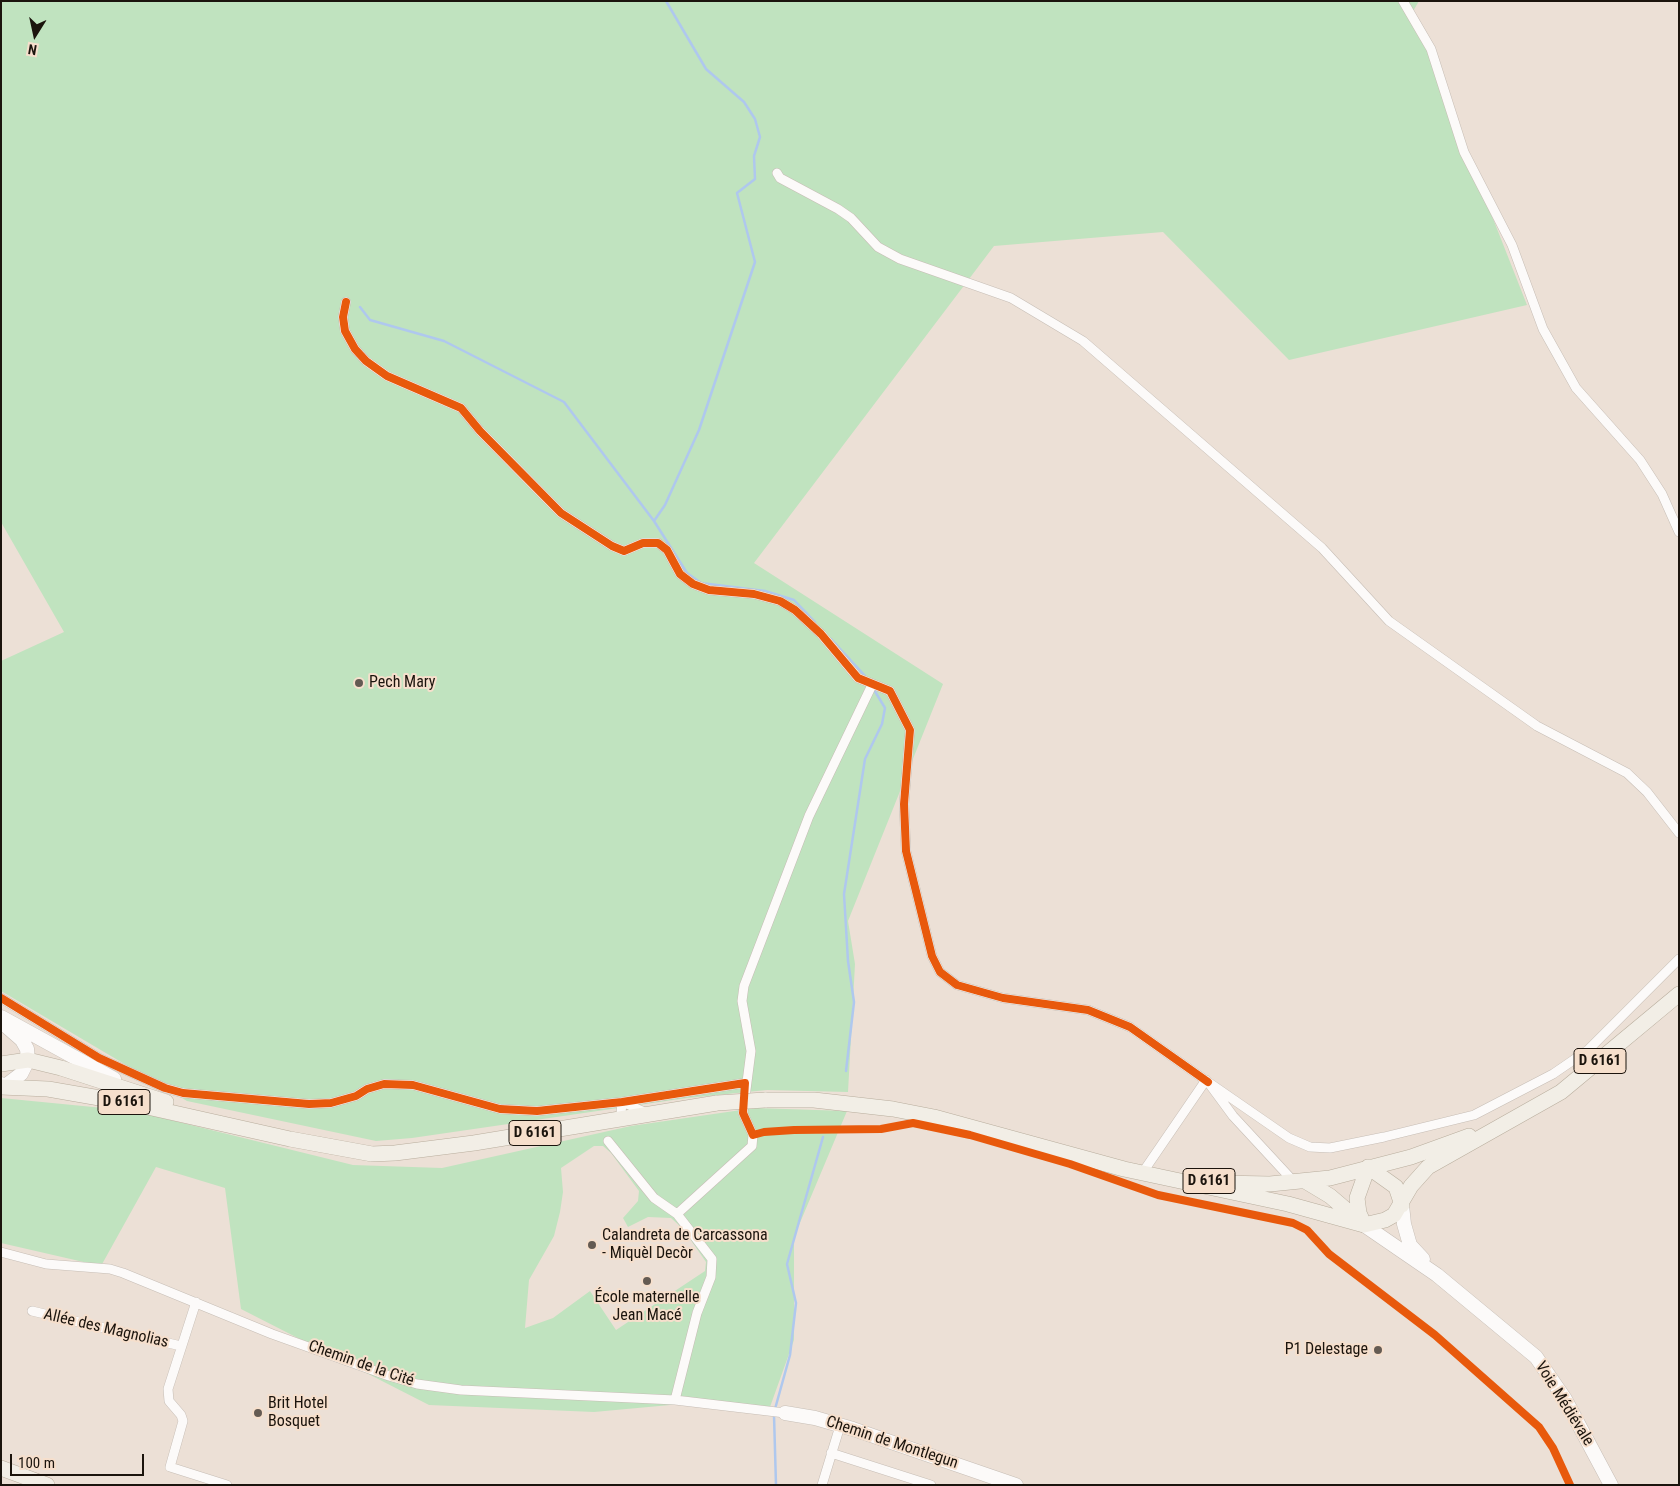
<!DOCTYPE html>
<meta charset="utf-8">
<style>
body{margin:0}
#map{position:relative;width:1680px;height:1486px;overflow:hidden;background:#ece0d6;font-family:"Roboto Condensed",sans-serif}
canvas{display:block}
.frame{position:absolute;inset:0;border:2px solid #1b140d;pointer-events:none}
.north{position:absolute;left:10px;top:10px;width:50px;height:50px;-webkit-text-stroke:4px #f6dfcc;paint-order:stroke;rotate:190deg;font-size:14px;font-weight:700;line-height:20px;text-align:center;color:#1b140d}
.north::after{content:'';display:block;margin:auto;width:18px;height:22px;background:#1b140d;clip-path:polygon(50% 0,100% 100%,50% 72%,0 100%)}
.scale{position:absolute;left:10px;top:1454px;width:134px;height:22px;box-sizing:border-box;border:2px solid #1b140d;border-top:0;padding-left:6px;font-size:15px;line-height:18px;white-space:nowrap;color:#1b140d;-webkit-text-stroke:4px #f6dfcc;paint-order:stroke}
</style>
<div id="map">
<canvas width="1680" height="1486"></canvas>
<div class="frame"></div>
<div class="north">N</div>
<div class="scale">100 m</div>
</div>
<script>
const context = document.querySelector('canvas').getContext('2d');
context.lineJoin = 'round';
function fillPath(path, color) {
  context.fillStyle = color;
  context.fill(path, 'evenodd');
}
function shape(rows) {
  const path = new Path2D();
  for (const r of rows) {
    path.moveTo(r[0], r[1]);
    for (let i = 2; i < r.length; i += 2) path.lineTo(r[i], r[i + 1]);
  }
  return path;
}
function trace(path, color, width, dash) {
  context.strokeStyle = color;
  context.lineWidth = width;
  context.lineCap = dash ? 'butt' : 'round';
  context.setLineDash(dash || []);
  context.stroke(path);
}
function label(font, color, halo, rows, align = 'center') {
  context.font = font + ' "Roboto Condensed",sans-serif';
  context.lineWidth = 4;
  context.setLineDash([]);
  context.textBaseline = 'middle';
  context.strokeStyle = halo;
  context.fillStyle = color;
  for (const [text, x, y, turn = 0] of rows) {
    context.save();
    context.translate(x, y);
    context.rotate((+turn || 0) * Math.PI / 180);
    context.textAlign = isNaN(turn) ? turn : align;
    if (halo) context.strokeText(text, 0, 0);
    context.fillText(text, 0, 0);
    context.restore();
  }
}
const green = shape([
 [1,1,1419,1,1412,13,1527,305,1289,360,1163,232,994,246,754,563,943,684,848,921,855,964,848,1092,767,1090,687,1098,412,1138,376,1141,187,1101,1,991,1,661,64,632,1,522],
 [1,1098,134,1111,353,1165,442,1168,631,1126,755,1108,847,1111,794,1237,794,1340,770,1407,681,1404,594,1412,429,1405,241,1309,225,1188,156,1167,101,1266,1,1243],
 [594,1146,603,1146,611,1153,639,1191,638,1201,623,1218,628,1227,648,1217,671,1218,683,1229,706,1262,705,1271,616,1330,590,1291,553,1318,525,1328,529,1280,554,1236,560,1212,563,1192,561,1168]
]);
const stream = shape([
 [360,307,370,320,444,341,564,402,654,521,687,573,701,583,765,591,794,600,815,622],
 [654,521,665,505,699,430,755,262,737,193,755,179,754,156,760,137,755,119,744,102,706,69,666,1],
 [831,639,866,677],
 [846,1071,854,1002,848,961,844,894,865,759,882,724,885,708,873,688],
 [775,1409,790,1355,796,1303,787,1264,823,1137],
 [774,1415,776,1485]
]);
const street = shape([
 [1403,1,1431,49,1464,152,1512,245,1543,329,1576,388,1640,460,1662,494,1679,532],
 [777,173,780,178,838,209,851,218,878,247,900,259,1011,298,1083,341,1322,548,1389,621,1537,726,1627,773,1647,792,1679,833],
 [346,302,343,317,345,331,355,349,366,361,387,376,461,408,480,431,561,513,612,546,624,551,643,543,658,543,667,550,680,574,693,584,709,590,754,594,780,601,795,610,821,634,858,678,890,691,910,730,904,804,906,851,932,956,940,972,957,985,1003,998,1088,1010,1130,1027,1208,1082],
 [1,998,99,1058,165,1088,183,1093,309,1104,331,1103,356,1096,367,1089,384,1084,413,1085,500,1109,537,1111,622,1102,745,1083],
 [616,1119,621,1114,622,1102,647,1113],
 [608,1141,654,1198,677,1214,712,1259,711,1277,697,1313,675,1400],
 [1143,1172,1206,1080],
 [1295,1183,1233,1116,1208,1082,1289,1138,1310,1147,1330,1148,1384,1137,1474,1115,1553,1074,1588,1050,1679,959],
 [677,1214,752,1146,753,1135,743,1113,751,1051,742,1001,744,986,809,816,872,685],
 [1,1252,46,1264,110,1269,123,1273,272,1334,389,1376,417,1384,461,1390,675,1400,785,1413],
 [196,1302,168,1389,169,1401,181,1415,183,1421,170,1467,227,1485],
 [32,1311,181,1346],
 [831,1453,931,1485],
 [822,1485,840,1426]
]);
const secondary = shape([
 [1,1017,114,1079],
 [1,1084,5,1086,21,1074,28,1060,27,1049,22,1040,6,1026],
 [1402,1205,1404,1224,1410,1245,1423,1259],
 [1364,1225,1437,1275,1536,1357,1565,1399,1611,1485],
 [785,1413,815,1418,853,1429,1016,1485]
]);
const primary = shape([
 [1,1064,28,1060,61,1068,166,1102],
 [1,1087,48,1089,134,1104,290,1139,372,1154,395,1153,474,1143,717,1103],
 [765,1100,814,1100,893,1109,934,1117,1124,1169,1288,1204,1364,1225,1385,1220,1394,1215,1411,1186,1428,1167,1561,1092,1679,994],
 [1368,1167,1396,1187,1402,1205],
 [1305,1181,1330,1196,1357,1219],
 [1219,1183,1270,1184,1330,1178,1411,1157,1469,1136],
 [1364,1224,1359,1213,1357,1198,1368,1167],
 [1,1468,47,1485]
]);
const primaryBridge = shape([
 [717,1103,765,1100]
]);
const cycleway = shape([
 [346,302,343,317,345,331,355,349,366,361,387,376,461,408,480,431,561,513,612,546,624,551,643,543,658,543,667,550,680,574,693,584,709,590,754,594,780,601,795,610,821,634,858,678,890,691,910,730,904,804,906,851,932,956,940,972,957,985,1003,998,1088,1010,1130,1027,1208,1082],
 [1,998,99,1058,165,1088,183,1093,309,1104,331,1103,356,1096,367,1089,384,1084,413,1085,500,1109,537,1111,622,1102,745,1083,743,1113,753,1135,764,1132,794,1130,881,1129,913,1123,970,1135,1070,1164,1158,1195,1293,1223,1307,1230,1329,1254,1435,1335,1539,1427,1553,1448,1570,1485]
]);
const markers = [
 [359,683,5,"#645b53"],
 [592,1245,5,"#645b53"],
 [647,1281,5,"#645b53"],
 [1378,1350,5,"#645b53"],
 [258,1413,5,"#645b53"]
];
const shields = [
 [1600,1061,52],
 [124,1102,52],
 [535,1133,52],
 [1209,1181,52]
];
const shieldNames = [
 ["D 6161",1600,1061],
 ["D 6161",124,1102],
 ["D 6161",535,1133],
 ["D 6161",1209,1181]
];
const poiNames = [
 ["Pech Mary",369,683],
 ["Calandreta de Carcassona",602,1236],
 ["- Miquèl Decòr",602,1254],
 ["École maternelle",647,1298,"center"],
 ["Jean Macé",647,1316,"center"],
 ["P1 Delestage",1368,1350,"right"],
 ["Brit Hotel",268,1404],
 ["Bosquet",268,1422]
];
const streetNames = [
 ["Allée des Magnolias",106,1329,13],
 ["Chemin de la Cité",361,1364,19],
 ["Voie Médiévale",1564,1404,58],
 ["Chemin de Montlegun",892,1443,18]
];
fillPath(green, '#c0e3bf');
trace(stream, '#afc8ee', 2.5);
trace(street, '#c6bdb5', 10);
trace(secondary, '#c6bdb5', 15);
trace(primary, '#b8ad9d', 16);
trace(street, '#fcfaf9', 9);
trace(secondary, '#fcfaf9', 14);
trace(primary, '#f2eee6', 15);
trace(primaryBridge, '#b8ad9d', 16, []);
trace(primaryBridge, '#f2eee6', 15);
trace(cycleway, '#e8590c', 8);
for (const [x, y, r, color] of markers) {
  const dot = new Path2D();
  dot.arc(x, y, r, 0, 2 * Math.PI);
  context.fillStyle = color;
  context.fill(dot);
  trace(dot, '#f6dfcc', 2);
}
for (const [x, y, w] of shields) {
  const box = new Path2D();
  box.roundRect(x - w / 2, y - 12.5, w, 25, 4);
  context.fillStyle = '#f6dfcc';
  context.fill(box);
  trace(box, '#1b140d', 1);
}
label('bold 15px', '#1b140d', null, shieldNames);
label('16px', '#1b140d', '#f6dfcc', poiNames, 'left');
label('16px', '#1b140d', '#f6dfcc', streetNames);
</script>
